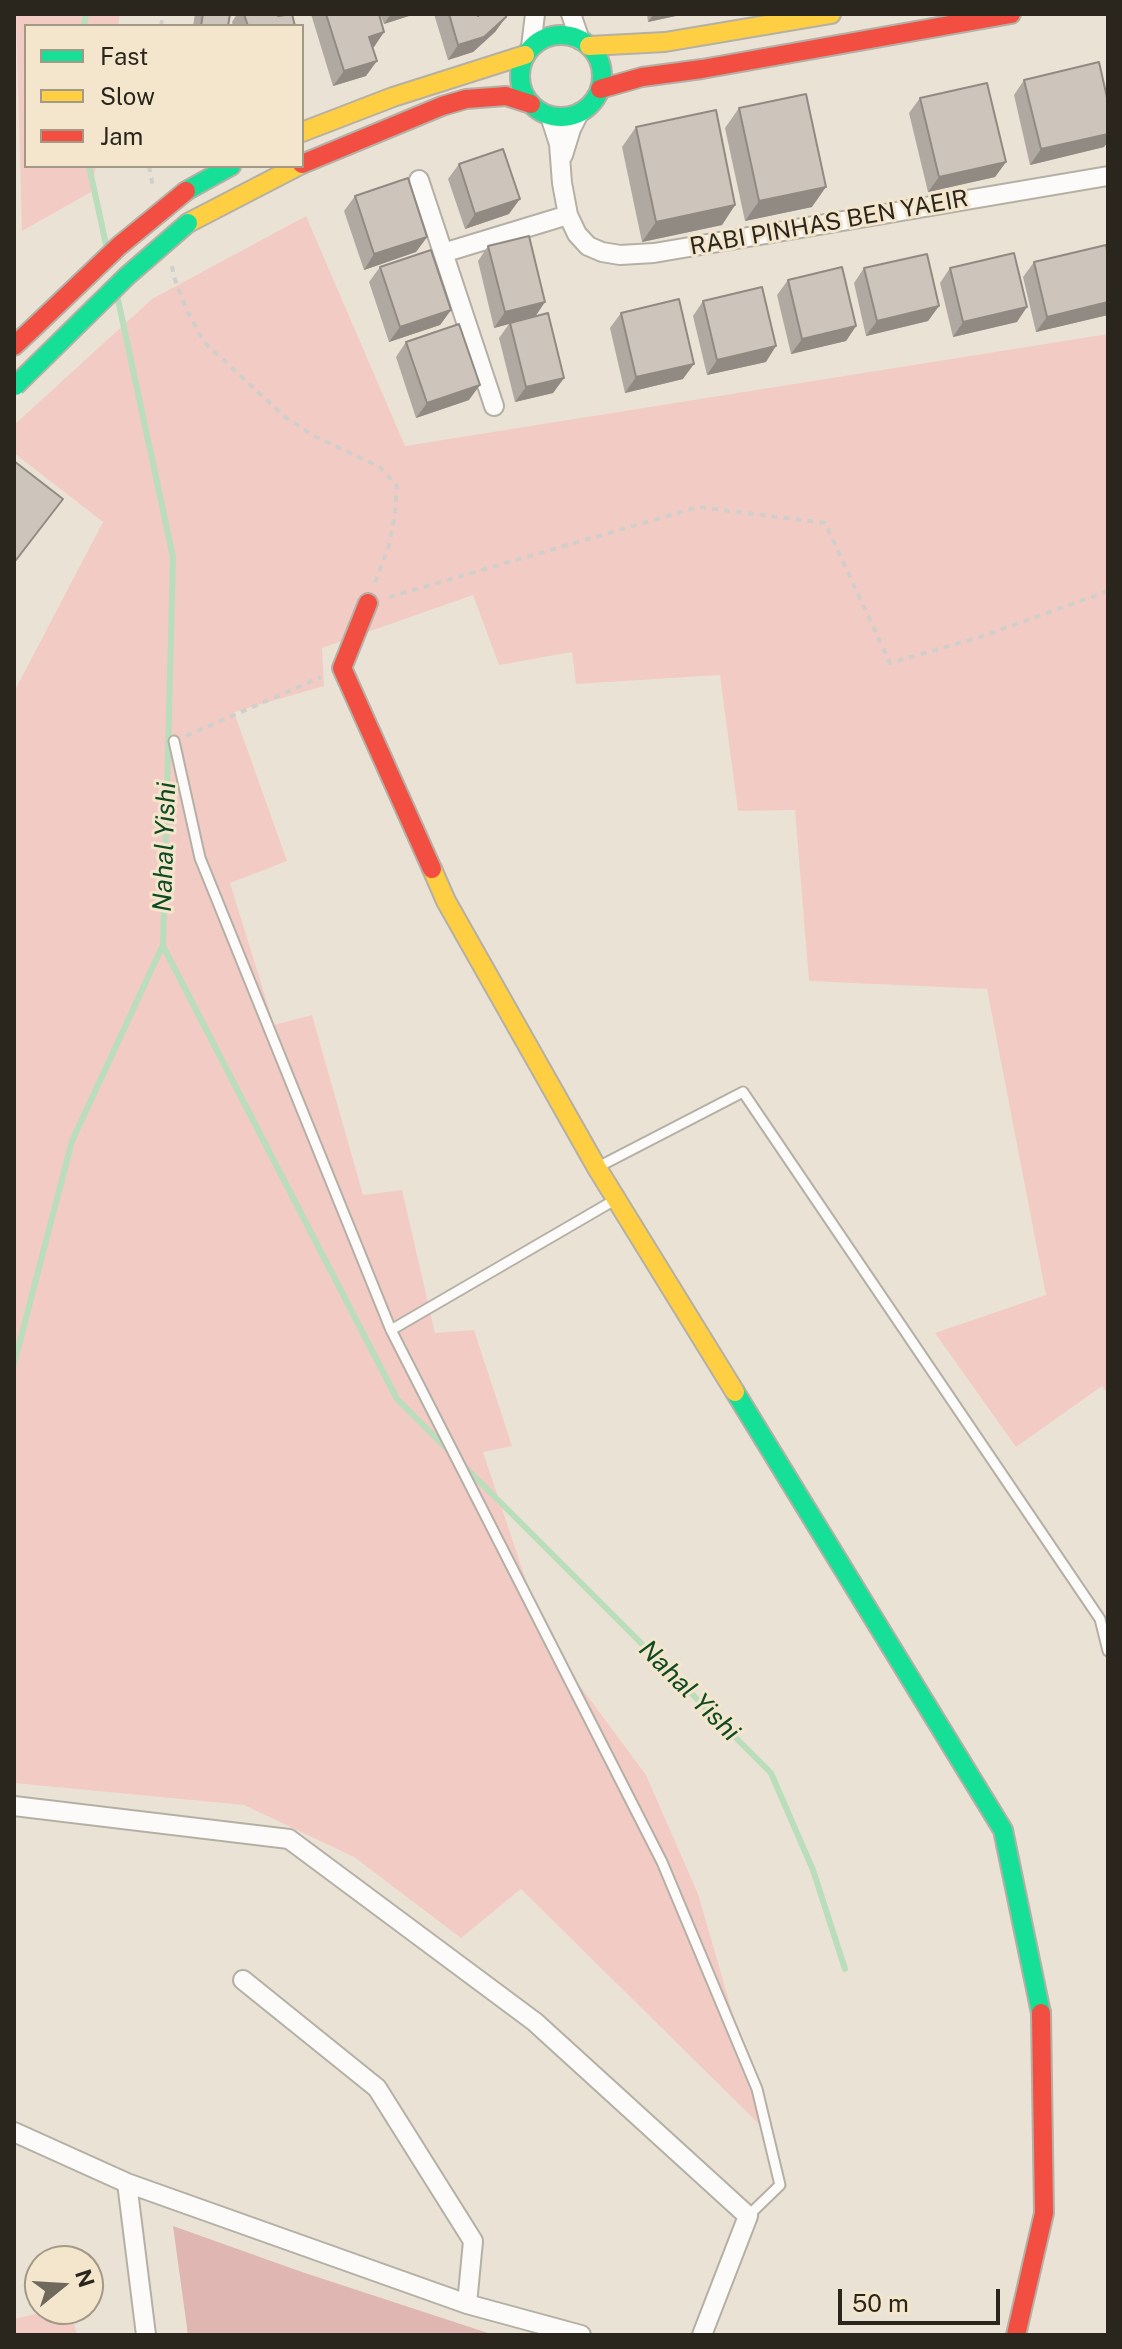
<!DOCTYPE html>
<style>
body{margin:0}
#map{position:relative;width:1122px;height:2349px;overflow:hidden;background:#eae3d5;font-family:"Public Sans",sans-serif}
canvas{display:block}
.frame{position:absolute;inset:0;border:16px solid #2b261d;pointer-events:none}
.legend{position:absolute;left:24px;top:24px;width:280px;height:144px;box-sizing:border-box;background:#f3e6cc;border:2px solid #a39986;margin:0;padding:10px 14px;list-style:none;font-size:24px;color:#2b261d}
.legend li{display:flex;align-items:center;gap:16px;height:40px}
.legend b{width:40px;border:2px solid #a39986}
.north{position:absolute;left:24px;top:2245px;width:80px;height:80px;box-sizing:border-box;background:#f3e6cc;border:2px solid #a39986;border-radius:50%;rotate:72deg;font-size:22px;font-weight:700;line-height:32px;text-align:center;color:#2b261d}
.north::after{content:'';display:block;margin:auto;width:28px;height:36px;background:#6e685d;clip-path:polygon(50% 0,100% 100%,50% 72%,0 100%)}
.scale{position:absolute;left:838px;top:2289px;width:162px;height:36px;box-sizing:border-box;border:4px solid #2b261d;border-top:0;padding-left:10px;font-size:24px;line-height:28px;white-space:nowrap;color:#2b261d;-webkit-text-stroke:6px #f3e6cc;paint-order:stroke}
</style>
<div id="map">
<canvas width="1122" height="2349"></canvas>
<div class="frame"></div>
<ul class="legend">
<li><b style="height:10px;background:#16e098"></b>Fast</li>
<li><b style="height:10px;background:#ffcf43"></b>Slow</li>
<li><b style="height:10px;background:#f24e42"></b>Jam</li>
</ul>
<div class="north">N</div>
<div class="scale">50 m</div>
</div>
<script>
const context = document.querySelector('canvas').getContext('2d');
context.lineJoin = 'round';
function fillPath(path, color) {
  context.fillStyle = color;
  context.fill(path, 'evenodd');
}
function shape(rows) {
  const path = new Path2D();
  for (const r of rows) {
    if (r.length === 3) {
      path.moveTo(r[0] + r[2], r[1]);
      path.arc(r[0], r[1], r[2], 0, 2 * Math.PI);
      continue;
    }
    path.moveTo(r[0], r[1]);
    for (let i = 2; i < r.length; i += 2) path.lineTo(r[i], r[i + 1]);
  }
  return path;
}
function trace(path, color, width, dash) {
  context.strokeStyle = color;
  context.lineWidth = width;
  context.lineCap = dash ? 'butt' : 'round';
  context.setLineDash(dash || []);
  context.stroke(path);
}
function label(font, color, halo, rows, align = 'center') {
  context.font = font + ' "Public Sans",sans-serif';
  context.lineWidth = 6;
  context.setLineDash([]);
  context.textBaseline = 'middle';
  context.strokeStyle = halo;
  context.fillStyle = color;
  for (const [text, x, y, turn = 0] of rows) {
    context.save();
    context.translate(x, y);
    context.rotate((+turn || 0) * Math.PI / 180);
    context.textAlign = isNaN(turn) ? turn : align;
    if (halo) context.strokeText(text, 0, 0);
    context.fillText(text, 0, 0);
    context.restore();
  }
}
const green = shape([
 [16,14,120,14,118,26,26,26,26,166,96,166,91,192,22,231],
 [306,216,405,446,1108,334,1108,1394,1102,1386,1016,1447,935,1333,1046,1295,987,989,809,981,795,810,738,811,720,675,576,684,572,652,499,665,473,595,322,648,324,686,234,712,287,861,230,883,274,1025,312,1015,363,1195,402,1190,435,1333,474,1330,512,1446,483,1452,546,1640,646,1775,698,1894,767,2132,521,1889,461,1938,354,1857,244,1805,14,1783,14,692,103,522,14,453,14,425,152,299],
 [56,2309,71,2309,77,2335,14,2335,14,2319]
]);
const forest = shape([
 [173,2226,302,2272,494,2335,188,2335]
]);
const stream = shape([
 [84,26,86,14],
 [89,166,107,249],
 [117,295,173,557,163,946,397,1399,452,1454],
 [14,1364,72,1141,162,947],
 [464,1466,771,1773,813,1870,845,1969]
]);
const path = shape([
 [161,26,163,14],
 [149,166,153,187],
 [172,266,174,277,187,311,204,342,285,417,314,436,380,467,397,486,395,514,389,545,375,583],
 [389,597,698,507,825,523,890,663,977,638,1108,591],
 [186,736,321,677]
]);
const lane = shape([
 [174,741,200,858,391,1330,662,1862,757,2089,780,2185,748,2216],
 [598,1167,743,1092,1100,1619,1108,1651],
 [391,1330,613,1201]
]);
const street = shape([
 [571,14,580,40],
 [531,47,535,14],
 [550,116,559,144,562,183,568,215,577,234,588,246,602,252,620,255,654,253,1108,176],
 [563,155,571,129,579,113],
 [419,180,494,406],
 [443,253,568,215],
 [14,1806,289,1839,535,2022,748,2216,702,2335],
 [243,1980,377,2088,473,2241,467,2304],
 [14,2132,127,2183,467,2304,581,2335],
 [127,2183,146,2335]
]);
const fast = shape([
 [561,76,41],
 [186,191,231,166],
 [735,1392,1003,1830,1041,2013]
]);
const slow = shape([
 [589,46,665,42,831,14],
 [302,132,393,97,525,55],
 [188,223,298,166],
 [432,869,446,901,597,1168,735,1392]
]);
const jam = shape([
 [600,89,642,77,702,69,1011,14],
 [302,164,442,106,466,99,506,96,531,104],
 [14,346,31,330],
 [368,603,342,668,432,869],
 [1016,2335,1044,2213,1041,2013]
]);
const fastBridge = shape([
 [15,386,127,276,188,223]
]);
const jamBridge = shape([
 [31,330,119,246,186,191]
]);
const wall = shape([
 [195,14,230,14,228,26,193,26],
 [237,14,278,14,278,16,295,26,233,26,232,22],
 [311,14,379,14,384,32,373,48,366,76,333,86],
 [380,14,415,14,384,24],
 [434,14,477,14,478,16,506,17,495,32,473,52,448,60],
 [647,14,685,14,648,22],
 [1024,80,1104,147,1030,165,1014,95],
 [920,98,1006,162,995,177,928,192,909,113],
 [739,108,812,207,745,221,725,128],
 [636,127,735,205,722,225,642,242,622,147],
 [459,164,509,214,465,229,448,179],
 [355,196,427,237,416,252,364,270,344,211],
 [488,246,535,316,564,378,553,393,515,402,499,338,509,324,494,328,478,261],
 [1034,262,1108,315,1036,332,1023,277],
 [380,267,451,310,440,325,389,342,369,282],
 [864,268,939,306,928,321,866,336,854,283],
 [950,268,1017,322,953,337,940,283],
 [788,280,856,326,846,341,791,354,777,295],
 [703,301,766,362,707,375,693,316],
 [621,313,683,379,625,393,610,328],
 [406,342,469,400,416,418,396,357]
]);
const shadedWall = shape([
 [391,14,415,14,384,24],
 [654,14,685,14,648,22],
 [506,17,495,32,473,52,448,60,458,45],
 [384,32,374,47,359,52,369,37],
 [377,61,366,76,333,86,344,71],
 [1108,134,1108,142,1104,147,1030,165,1041,149],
 [1006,162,995,177,928,192,939,177],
 [826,187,812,207,745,221,759,201],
 [520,199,509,214,465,229,475,214],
 [735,205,722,225,642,242,656,222],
 [427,237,416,252,364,270,374,254],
 [545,302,535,317,494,328,505,312],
 [1108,302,1108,315,1036,332,1047,317],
 [939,306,928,321,866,336,877,321],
 [1027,307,1017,322,953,337,963,322],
 [451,310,440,325,389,342,400,327],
 [856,326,846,341,791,354,802,339],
 [776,346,766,362,707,375,717,360],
 [694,364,683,379,625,393,636,377],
 [564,378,553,393,515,402,526,387],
 [480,385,469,400,416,418,427,403]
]);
const building = shape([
 [203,14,230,14,228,26,201,26,203,14],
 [244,14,278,14,278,16,292,14,295,26,248,26,244,14],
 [326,14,379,14,384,32,369,37,377,61,344,71,326,14],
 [449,14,477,14,478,16,480,14,507,14,506,17,484,37,458,45,449,14],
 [1099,62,1108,102,1108,134,1041,149,1024,80,1099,62],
 [987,83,1006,162,939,177,920,98,987,83],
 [806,94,826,187,759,201,739,108,806,94],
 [716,110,735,205,656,222,636,127,716,110],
 [503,149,520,199,475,214,459,164,503,149],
 [408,178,427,237,374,254,355,196,408,178],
 [529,236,545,302,505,312,488,246,529,236],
 [1106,245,1108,255,1108,302,1047,317,1034,262,1106,245],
 [431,250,451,310,400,327,380,267,431,250],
 [1014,253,1027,307,963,322,950,268,1014,253],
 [927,254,939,306,877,321,864,268,927,254],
 [842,267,856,326,802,339,788,280,842,267],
 [762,287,776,346,717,360,703,301,762,287],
 [679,299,694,364,636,377,621,313,679,299],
 [548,313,564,378,526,387,510,323,548,313],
 [459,324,480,385,427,403,406,342,459,324],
 [14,461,63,499,16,560,14,558,14,461]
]);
const streetNames = [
 ["RABI PINHAS BEN YAEIR",829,223,-10]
];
const waterNames = [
 ["Nahal Yishi",165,847,-88],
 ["Nahal Yishi",689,1691,45]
];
fillPath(green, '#f3cbc5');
fillPath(forest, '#dfb6b1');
trace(stream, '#baddbb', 6);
trace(lane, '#b5b0a5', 13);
trace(street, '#b5b0a5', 22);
trace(fast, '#b5b0a5', 22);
trace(slow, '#b5b0a5', 22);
trace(jam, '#b5b0a5', 22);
trace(path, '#d0cfca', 4, [6, 6]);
trace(lane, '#fcfbf9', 9);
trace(street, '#fcfbf9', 18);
trace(fast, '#16e098', 18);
trace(slow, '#ffcf43', 18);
trace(jam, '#f24e42', 18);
trace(fastBridge, '#b5b0a5', 22, []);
trace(jamBridge, '#b5b0a5', 22, []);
trace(fastBridge, '#16e098', 18);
trace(jamBridge, '#f24e42', 18);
fillPath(wall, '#b0a9a1');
fillPath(shadedWall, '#908a83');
fillPath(building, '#cdc5bb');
trace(building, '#908a83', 2);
label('24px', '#2b261d', '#f3e6cc', streetNames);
label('italic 26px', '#0e4a23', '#f3e6cc', waterNames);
</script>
